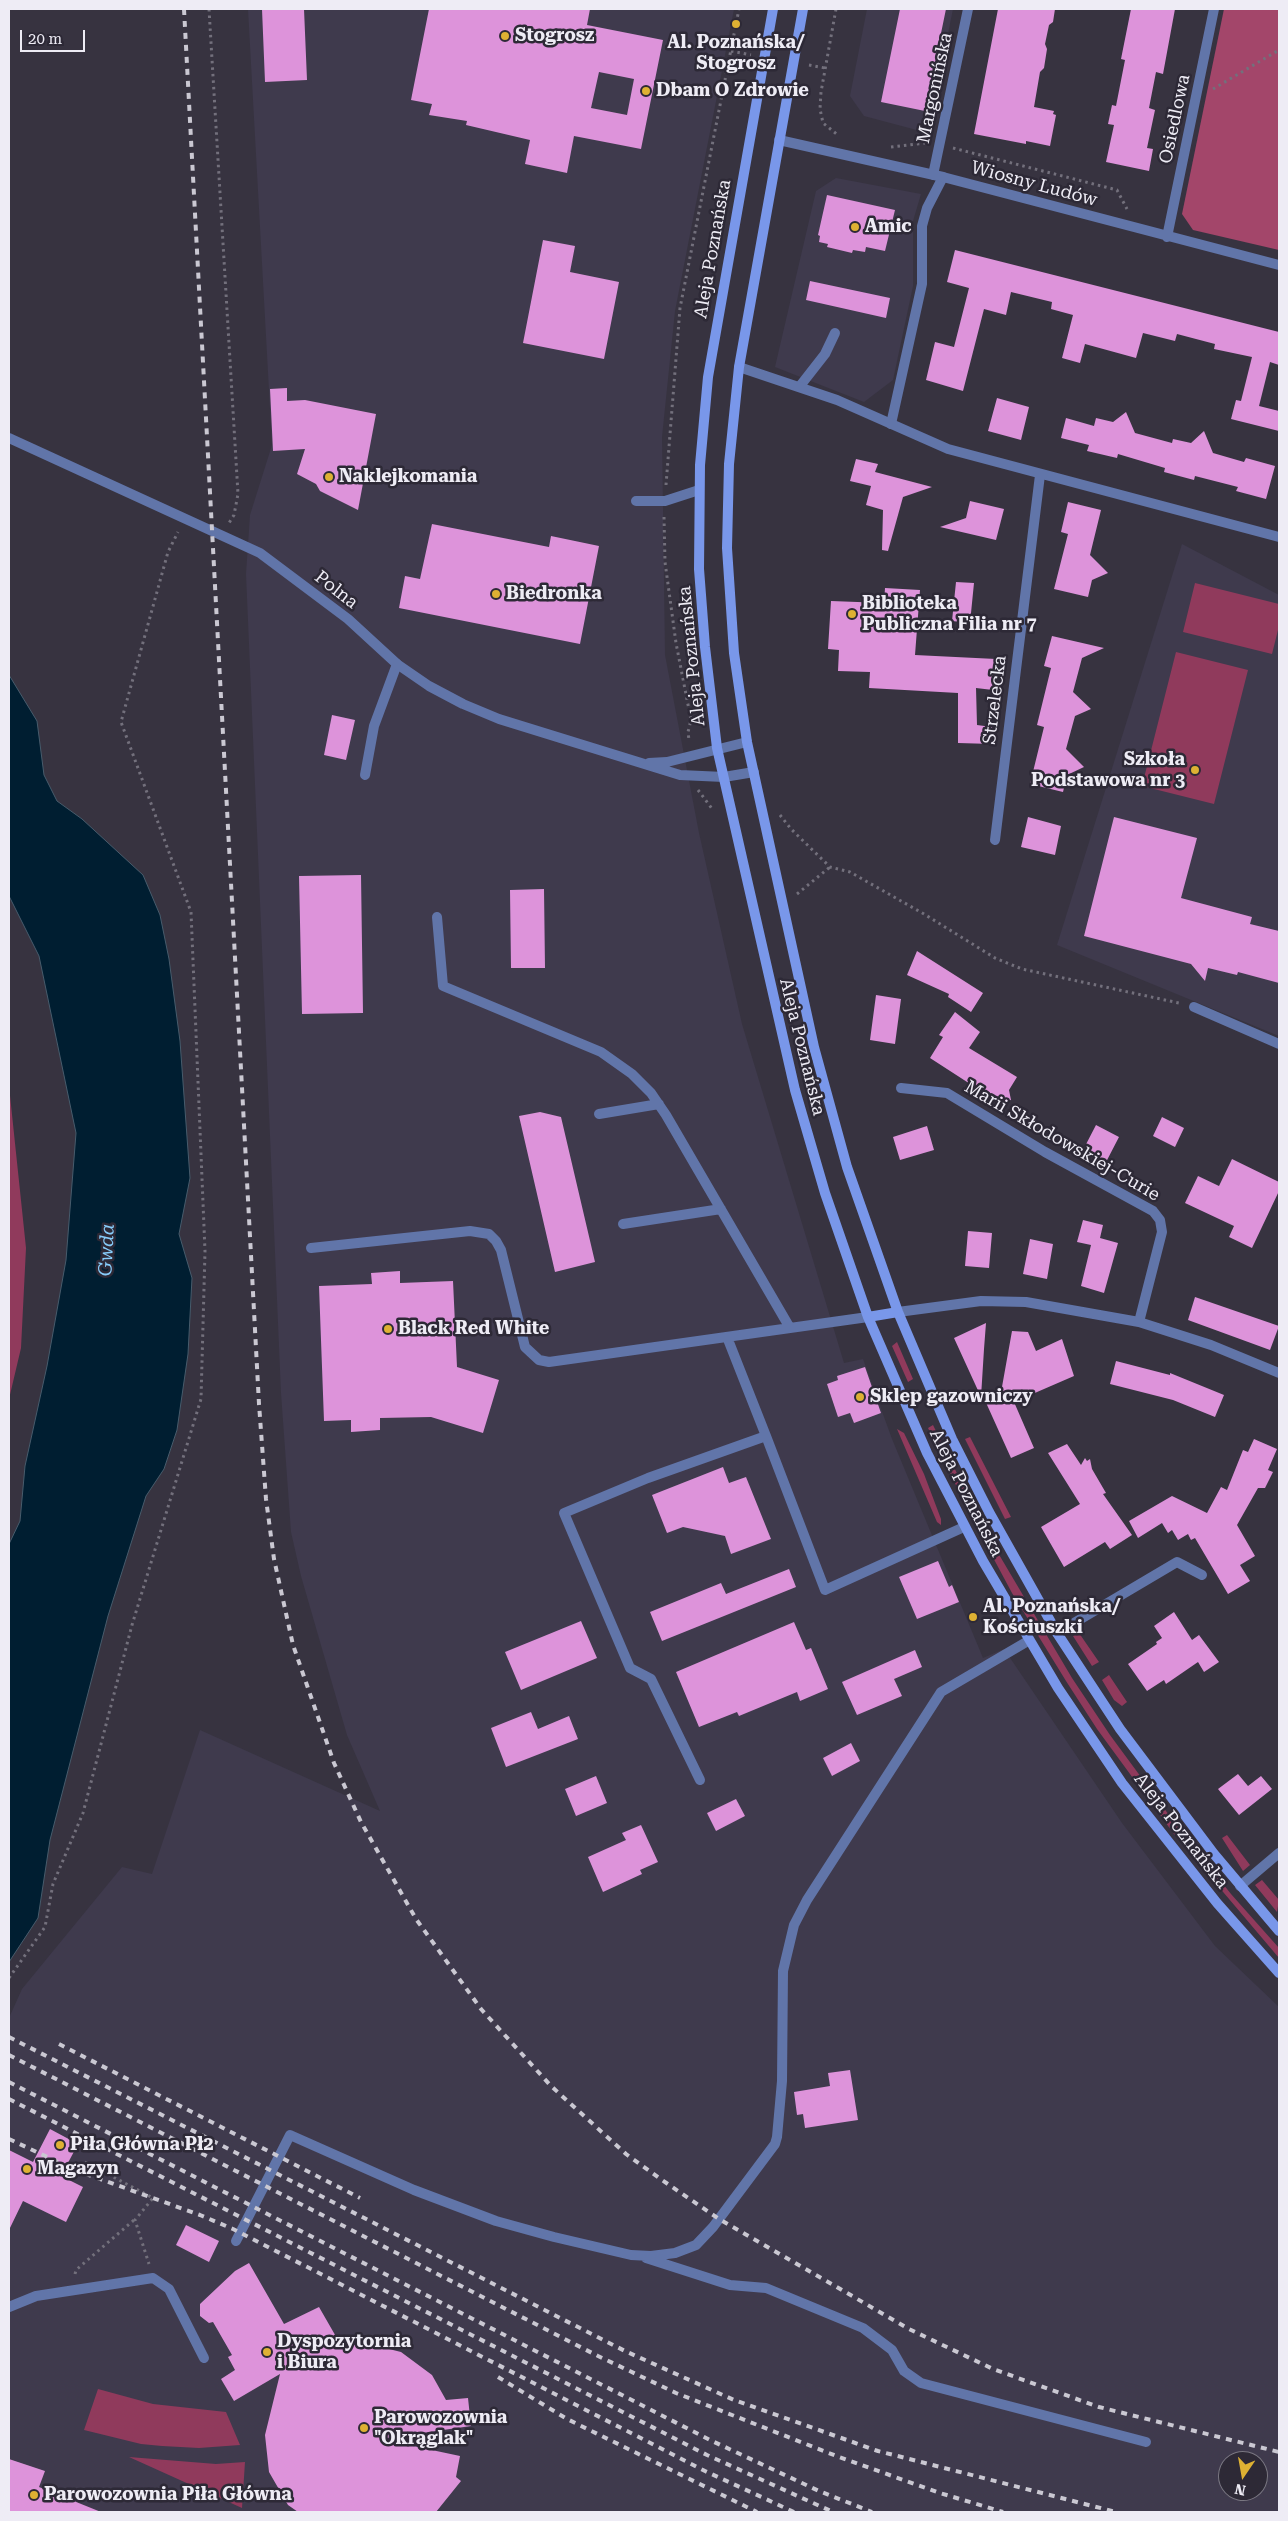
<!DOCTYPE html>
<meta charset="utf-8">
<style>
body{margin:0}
#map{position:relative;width:1288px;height:2521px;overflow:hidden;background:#373340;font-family:"Roboto Serif",serif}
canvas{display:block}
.frame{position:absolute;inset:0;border:10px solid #eeecf5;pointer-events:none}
.north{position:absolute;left:1218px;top:2451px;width:50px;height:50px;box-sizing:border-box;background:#2d2936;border:1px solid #7a7782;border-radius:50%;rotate:192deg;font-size:14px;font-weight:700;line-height:20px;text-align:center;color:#eeecf5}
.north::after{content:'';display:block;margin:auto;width:18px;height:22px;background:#deb133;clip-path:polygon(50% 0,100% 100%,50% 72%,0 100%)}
.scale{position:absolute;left:20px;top:30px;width:65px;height:22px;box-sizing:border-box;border:2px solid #eeecf5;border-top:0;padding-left:6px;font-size:15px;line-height:18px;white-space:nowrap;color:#eeecf5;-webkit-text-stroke:4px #2d2936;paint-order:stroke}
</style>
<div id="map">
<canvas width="1288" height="2521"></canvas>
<div class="frame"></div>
<div class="north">N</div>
<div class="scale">20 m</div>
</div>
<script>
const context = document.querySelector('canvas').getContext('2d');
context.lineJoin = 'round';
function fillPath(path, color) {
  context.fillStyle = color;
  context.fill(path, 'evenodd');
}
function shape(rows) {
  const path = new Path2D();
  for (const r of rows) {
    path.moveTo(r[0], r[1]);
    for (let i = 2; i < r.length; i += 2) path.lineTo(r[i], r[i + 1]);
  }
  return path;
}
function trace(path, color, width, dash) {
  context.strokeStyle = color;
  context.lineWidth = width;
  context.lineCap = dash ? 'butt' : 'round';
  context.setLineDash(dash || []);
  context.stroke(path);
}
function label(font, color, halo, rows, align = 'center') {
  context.font = font + ' "Roboto Serif",serif';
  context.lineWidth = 5;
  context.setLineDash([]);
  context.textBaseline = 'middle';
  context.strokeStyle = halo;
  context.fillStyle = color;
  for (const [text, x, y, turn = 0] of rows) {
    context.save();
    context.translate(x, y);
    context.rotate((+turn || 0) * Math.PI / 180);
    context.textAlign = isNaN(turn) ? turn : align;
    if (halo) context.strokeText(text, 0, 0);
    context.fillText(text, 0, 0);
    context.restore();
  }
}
const built = shape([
 [248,9,734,9,675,311,662,437,665,655,699,833,742,1024,844,1363,863,1359,892,1439,983,1658,1004,1649,1122,1823,1215,1946,1279,2007,1279,2512,9,2512,9,2018,22,1989,122,1867,152,1874,200,1730,380,1811,347,1735,301,1576,291,1532,281,1393,246,574,250,515,272,445],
 [1228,2461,1258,2461,1258,2491,1228,2491],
 [867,9,953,9,928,133,864,116,850,96],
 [836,178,921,194,913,221,913,286,893,380,864,402,775,367,816,191],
 [1182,544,1279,595,1279,1036,1057,945]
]);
const green = shape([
 [1195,583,1279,604,1279,626,1272,654,1183,632],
 [1176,652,1248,670,1214,804,1142,786],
 [9,1086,26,1248,21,1348,9,1399],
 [897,1342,913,1379,908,1382,892,1346],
 [933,1425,988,1536,1072,1678,1110,1735,1180,1830,1231,1894,1279,1948,1279,1958,1174,1834,1097,1729,1066,1681,1012,1593,974,1522,928,1428],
 [897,1429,904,1433,924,1474,941,1519,941,1525,937,1522],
 [970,1437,1011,1517,1005,1519,965,1439],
 [1079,1633,1099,1662,1092,1666,1073,1636],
 [1109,1675,1127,1702,1122,1706,1114,1700,1102,1680],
 [1227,1835,1250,1865,1243,1871,1222,1838],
 [1262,1880,1279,1900,1277,1912,1255,1885],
 [98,2389,153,2404,226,2412,240,2445,199,2448,162,2446,141,2444,84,2430],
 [129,2457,216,2464,245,2462,242,2508]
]);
const forest = shape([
 [1224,9,1279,9,1279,250,1193,230,1182,214]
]);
const water = shape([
 [9,675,37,721,44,775,57,801,82,819,143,875,160,915,169,959,180,1041,190,1178,179,1234,192,1278,188,1354,177,1430,164,1469,146,1496,108,1616,50,1840,38,1918,9,1962,9,1544,20,1521,25,1466,47,1366,66,1260,76,1133,39,956,9,896,9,675]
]);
const building = shape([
 [262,9,304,9,307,80,265,82],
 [429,9,590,9,587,25,663,40,641,149,574,136,567,173,525,164,530,140,466,125,467,121,429,115,432,104,411,100],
 [599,72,634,79,627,115,591,108],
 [900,9,946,9,925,111,881,102],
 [998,9,1055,9,1053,22,1049,25,1045,44,1047,49,1044,68,1040,72,1034,107,1054,111,1053,114,1056,115,1050,146,1026,141,1026,144,974,134],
 [1131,9,1175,9,1163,74,1156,72,1149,108,1155,110,1147,148,1153,149,1149,171,1106,162,1114,125,1108,124,1112,105,1116,106,1125,60,1121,59],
 [827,195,895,210,885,251,866,247,865,252,853,250,852,253,827,247,828,244,819,242,820,236,818,235],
 [543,240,575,246,570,272,619,282,604,359,523,343],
 [955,250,1279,332,1279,365,1270,362,1259,406,1279,411,1279,431,1231,419,1236,400,1241,401,1252,357,1214,349,1215,344,1177,334,1175,341,1143,333,1136,358,1085,344,1080,363,1062,358,1073,315,1051,309,1052,302,1011,292,1006,315,984,309,963,391,926,380,935,342,954,347,969,288,947,282],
 [810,281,890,298,886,318,806,300],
 [287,388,287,401,305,400,376,414,358,510,320,491,316,484,297,474,305,449,273,451,270,389],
 [997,398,1029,407,1021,440,988,431],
 [1126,412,1135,433,1172,443,1173,439,1191,443,1204,431,1213,453,1244,462,1246,458,1275,466,1266,499,1236,491,1238,487,1195,476,1194,480,1164,472,1165,468,1118,454,1117,458,1087,451,1089,445,1061,438,1066,418,1094,426,1096,418,1113,422],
 [856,459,878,464,875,472,932,487,903,497,888,551,882,550,883,510,866,505,871,486,850,481],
 [970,501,1004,509,996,540,940,527,966,518],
 [1068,502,1101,510,1090,555,1108,573,1092,580,1088,597,1054,589,1068,534,1061,532],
 [432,524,549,547,551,536,599,546,580,644,399,608,405,576,420,579],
 [956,582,974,583,970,623,952,621],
 [885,588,920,590,915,655,996,659,993,690,976,688,977,725,992,727,992,744,958,743,958,693,869,688,870,672,838,671,839,650,828,649,831,601,884,603],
 [1052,636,1104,648,1082,658,1073,692,1091,709,1075,716,1066,749,1084,767,1067,775,1063,792,1030,784,1044,727,1037,725,1051,668,1044,666],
 [332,715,355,720,346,760,324,755],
 [1028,817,1061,826,1055,855,1021,847],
 [1114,817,1197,838,1181,898,1252,917,1250,924,1279,931,1279,983,1238,972,1237,975,1208,968,1205,981,1191,964,1084,936],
 [361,875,363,1013,302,1014,299,876],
 [544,889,545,968,511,968,510,890],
 [917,951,983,993,971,1012,948,997,949,994,907,975],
 [876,995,901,999,895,1044,870,1040],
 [955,1012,980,1032,969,1048,1017,1077,1009,1090,1011,1100,998,1102,930,1058,943,1037,939,1035],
 [540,1112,561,1117,595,1262,555,1272,519,1116],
 [1162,1117,1184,1128,1175,1147,1153,1136],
 [1096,1125,1119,1137,1105,1164,1082,1152],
 [927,1126,934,1150,900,1160,893,1137],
 [1232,1159,1279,1182,1279,1191,1252,1248,1229,1237,1234,1226,1185,1203,1198,1176,1219,1186],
 [1083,1220,1103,1225,1100,1238,1118,1243,1104,1293,1081,1286,1091,1245,1077,1242],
 [968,1231,992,1233,989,1268,965,1266],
 [1030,1239,1053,1244,1047,1279,1023,1274],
 [400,1271,400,1283,453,1281,457,1367,499,1380,483,1433,431,1417,380,1418,380,1430,351,1432,351,1420,324,1421,319,1286,372,1284,371,1273],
 [1195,1297,1279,1326,1270,1350,1188,1320],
 [986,1323,984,1349,981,1397,954,1338],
 [1012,1331,1028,1332,1036,1351,1062,1339,1074,1376,1014,1402,1034,1448,1011,1458,983,1396,1000,1398],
 [1116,1361,1170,1375,1170,1373,1224,1395,1215,1417,1173,1400,1110,1384],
 [865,1367,881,1413,854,1423,850,1413,838,1417,827,1384,838,1380,837,1376],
 [1254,1439,1277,1449,1268,1470,1273,1472,1265,1488,1258,1488,1237,1525,1255,1556,1240,1565,1250,1581,1228,1594,1195,1538,1191,1540,1188,1534,1178,1540,1172,1530,1168,1533,1162,1523,1138,1538,1129,1521,1172,1496,1207,1513,1221,1487,1227,1490,1243,1450,1248,1452],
 [1067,1444,1081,1465,1085,1458,1087,1461,1090,1459,1092,1469,1106,1493,1103,1494,1132,1535,1110,1549,1105,1542,1064,1567,1041,1527,1080,1504,1048,1453],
 [723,1467,729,1483,746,1477,771,1539,731,1554,725,1536,683,1527,667,1533,652,1495],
 [938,1561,949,1587,952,1585,959,1602,917,1619,899,1577],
 [789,1569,796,1587,662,1641,650,1612,721,1583,726,1594],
 [1174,1612,1192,1640,1199,1635,1219,1662,1204,1672,1198,1662,1166,1684,1164,1680,1147,1691,1128,1664,1157,1644,1156,1642,1162,1638,1154,1626],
 [581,1621,597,1658,521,1690,505,1652],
 [794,1622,806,1650,811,1648,828,1689,800,1701,797,1692,739,1716,737,1712,699,1727,676,1672],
 [915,1650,922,1667,894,1679,902,1696,857,1715,842,1682],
 [531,1712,538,1729,569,1716,578,1739,506,1767,491,1728],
 [851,1743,860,1761,832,1776,823,1758],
 [1238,1774,1248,1786,1261,1776,1272,1789,1239,1815,1218,1789],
 [596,1776,607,1803,576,1816,565,1789],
 [736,1799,745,1816,716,1831,707,1813],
 [641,1825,658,1862,640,1870,642,1874,603,1892,588,1857,626,1840,622,1833],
 [850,2070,858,2120,805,2128,803,2114,797,2115,794,2092,830,2086,828,2073],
 [50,2129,78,2144,61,2176,83,2187,66,2222,23,2201,9,2230,9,2150,33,2162],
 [186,2225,219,2241,209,2262,176,2245],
 [249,2263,284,2324,319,2307,342,2347,365,2343,401,2352,432,2375,446,2400,468,2398,471,2426,380,2439,460,2456,456,2477,461,2481,436,2512,298,2512,288,2505,269,2472,265,2435,280,2374,234,2401,221,2379,235,2370,228,2357,232,2355,213,2322,209,2323,200,2316,200,2304,235,2271],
 [9,2459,45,2471,39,2487,101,2512,9,2512]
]);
const path = shape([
 [209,9,238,494,234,515,229,523],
 [836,9,821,92,820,109,823,123,839,136],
 [731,51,751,55],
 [809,65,825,68],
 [1213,89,1279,50],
 [891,147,925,143],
 [953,148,1117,190,1127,209],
 [666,485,680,308,739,9],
 [664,517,665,562,676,643,691,720,688,732,689,740],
 [698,790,713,810],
 [780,815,791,829,830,867,850,872,924,914,995,958,1022,969,1179,1003],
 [797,894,830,867],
 [9,1978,45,1927,53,1884,83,1813,132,1625,201,1399,205,1251,191,912,121,722,168,552,178,532],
 [85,2162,153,2198,135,2220,149,2264],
 [75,2274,76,2270,134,2220]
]);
const lane = shape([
 [800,386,825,354,835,333],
 [891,424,922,284,922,226,927,208,943,177],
 [636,501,665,501,699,490],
 [365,775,374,726,397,664],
 [437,917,443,986,601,1052,632,1074,651,1093,666,1115,790,1328],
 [1194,1007,1279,1044],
 [599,1114,659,1104],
 [623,1224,721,1209],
 [311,1248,470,1231,489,1234,496,1241,501,1250,525,1347,539,1360,549,1362,868,1317],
 [766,1436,825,1590,964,1527],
 [1057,1633,1177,1562,1202,1575],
 [700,1780,651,1679,630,1668,564,1513,648,1478,766,1436,727,1337],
 [1240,1886,1279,1853],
 [236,2241,290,2135,414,2190,496,2221,554,2237,631,2255,651,2256,675,2253,696,2245,713,2227,775,2144,777,2137,782,2081,783,1971,794,1925,807,1900,941,1692,1028,1641],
 [646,2258,730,2285,766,2288,863,2328,892,2350,904,2371,921,2383,1146,2442],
 [9,2307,36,2296,153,2278,169,2289,204,2358]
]);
const street = shape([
 [779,140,943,177,1279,265],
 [933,175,968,9],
 [1167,237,1214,9],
 [739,367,837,400,948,449,1279,537],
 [9,438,260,553,348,619,397,664,429,686,463,704,499,719,680,775,724,777,754,772],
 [649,763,667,762,747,742],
 [995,840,1040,475],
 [901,1088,947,1093,1045,1152,1153,1211,1160,1220,1162,1232,1139,1322],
 [898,1312,981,1301,1026,1302,1139,1322,1211,1345,1279,1373]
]);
const secondary = shape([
 [773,9,708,377,700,465,699,569,705,647,717,748,795,1090,825,1193,868,1317,927,1453,983,1561,1058,1688,1122,1783,1217,1903,1279,1973],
 [803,9,739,367,729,464,727,548,734,653,747,742,814,1047,847,1167,898,1312,952,1439,989,1512,1057,1633,1120,1729,1214,1854,1279,1931],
 [868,1317,898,1312]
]);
const rail = shape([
 [184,9,259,1404,266,1499,274,1559,293,1645,334,1763,361,1822,416,1919,481,2009,551,2086,626,2154,662,2180,719,2219,847,2293,909,2329,993,2369,1099,2407,1279,2452],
 [9,2037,625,2351,734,2400,878,2451,1116,2512],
 [59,2044,360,2198],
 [9,2055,598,2356,676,2393,839,2457,940,2493,1003,2512],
 [9,2082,710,2440,819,2491,872,2512],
 [9,2099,707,2455,833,2512],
 [9,2139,75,2170,200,2215,233,2229,705,2471,794,2512],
 [498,2377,567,2419,757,2512]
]);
const markers = [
 [736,24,5,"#deb133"],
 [505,36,5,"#deb133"],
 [646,91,5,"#deb133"],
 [855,227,5,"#deb133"],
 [329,477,5,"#deb133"],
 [496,594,5,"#deb133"],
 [852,614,5,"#deb133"],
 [1195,770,5,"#deb133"],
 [388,1329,5,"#deb133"],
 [860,1397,5,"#deb133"],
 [973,1617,5,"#deb133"],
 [60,2145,5,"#deb133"],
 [27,2169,5,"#deb133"],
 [267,2352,5,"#deb133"],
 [364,2428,5,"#deb133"],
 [34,2495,5,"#deb133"]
];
const poiNames = [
 ["Stogrosz",515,36],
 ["Al. Poznańska/",736,43,"center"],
 ["Stogrosz",736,64,"center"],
 ["Dbam O Zdrowie",656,91],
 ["Amic",865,227],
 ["Naklejkomania",339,477],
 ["Biedronka",506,594],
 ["Biblioteka",862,604],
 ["Publiczna Filia nr 7",862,625],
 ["Szkoła",1185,760,"right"],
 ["Podstawowa nr 3",1185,781,"right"],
 ["Black Red White",398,1329],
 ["Sklep gazowniczy",870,1397],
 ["Al. Poznańska/",983,1607],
 ["Kościuszki",983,1628],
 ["Piła Główna Pł2",70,2145],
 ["Magazyn",37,2169],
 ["Dyspozytornia",277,2342],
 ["i Biura",277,2363],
 ["Parowozownia",374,2418],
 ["\"Okrąglak\"",374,2439],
 ["Parowozownia Piła Główna",44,2495]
];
const streetNames = [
 ["Margonińska",935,88,-78],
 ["Osiedlowa",1175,119,-78],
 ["Wiosny Ludów",1034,184,15],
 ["Aleja Poznańska",713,249,-80],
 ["Polna",336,590,38],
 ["Aleja Poznańska",692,656,-96],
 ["Strzelecka",995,700,-83],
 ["Aleja Poznańska",802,1047,76],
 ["Marii Skłodowskiej-Curie",1062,1141,30],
 ["Aleja Poznańska",966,1493,63],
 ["Aleja Poznańska",1181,1831,52]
];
const waterNames = [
 ["Gwda",107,1250,-87]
];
fillPath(built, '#3f3a4d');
fillPath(green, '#903a5c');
fillPath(forest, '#a3466a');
fillPath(water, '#001e31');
trace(water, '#475c6c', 1);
fillPath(building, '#dd93da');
trace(path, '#73707c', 3, [2.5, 4]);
trace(lane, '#6175a9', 10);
trace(street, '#6175a9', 10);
trace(secondary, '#7997ea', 10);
trace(rail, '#cac8d2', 4, [6, 6]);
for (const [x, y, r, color] of markers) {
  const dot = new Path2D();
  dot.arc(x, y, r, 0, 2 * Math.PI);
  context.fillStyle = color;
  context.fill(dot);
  trace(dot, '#2d2936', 2);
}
label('bold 18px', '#eeecf5', '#2d2936', poiNames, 'left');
label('18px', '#eeecf5', '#2d2936', streetNames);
label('italic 19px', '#87ccfa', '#2d2936', waterNames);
</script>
